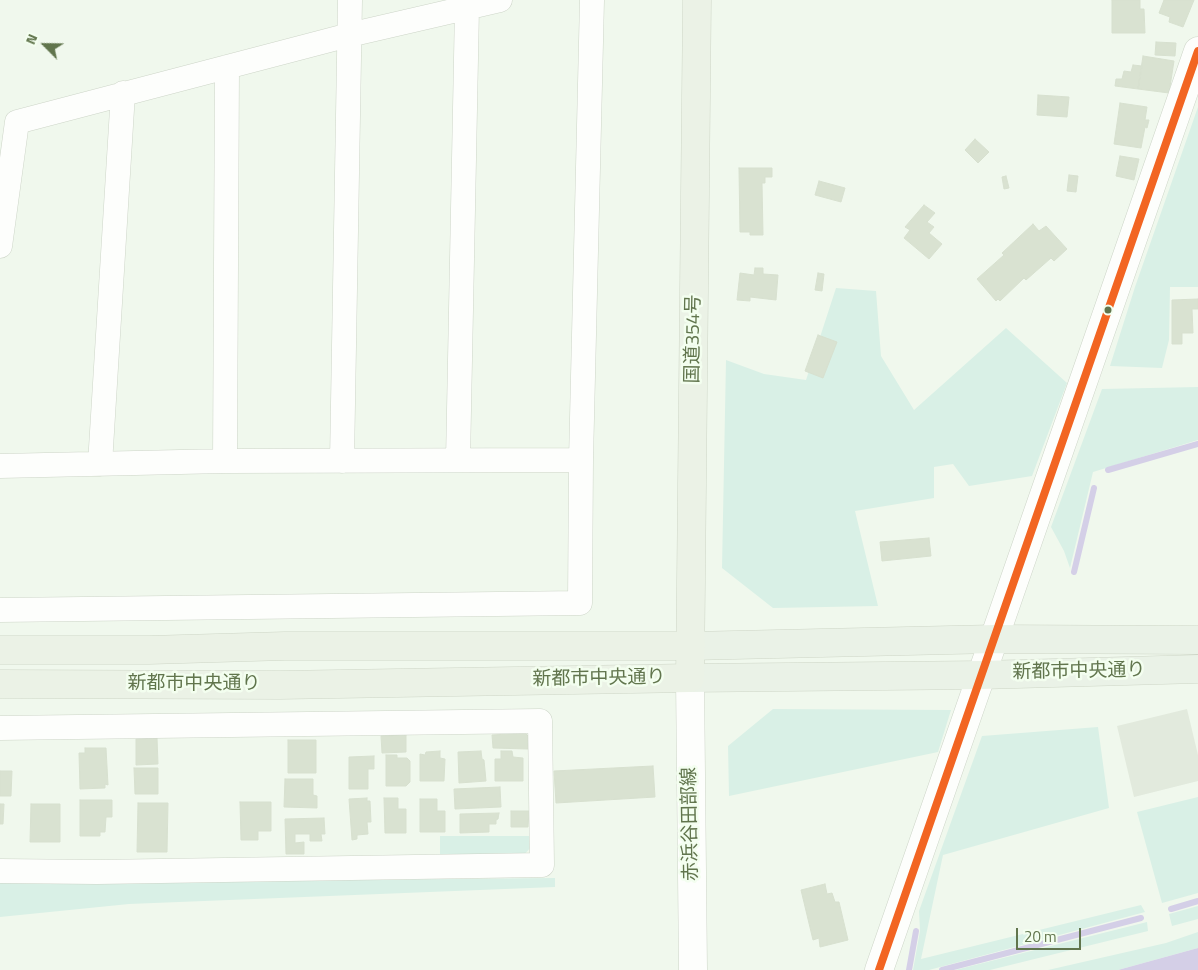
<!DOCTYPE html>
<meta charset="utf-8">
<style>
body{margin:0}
#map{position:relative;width:1198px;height:970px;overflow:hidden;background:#f0f8ed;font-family:"Titillium Web",sans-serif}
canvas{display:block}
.north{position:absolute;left:20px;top:20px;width:50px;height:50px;-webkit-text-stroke:4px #f3feef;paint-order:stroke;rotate:293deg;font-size:14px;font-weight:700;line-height:20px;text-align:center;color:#61754d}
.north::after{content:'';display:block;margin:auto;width:18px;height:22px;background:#61754d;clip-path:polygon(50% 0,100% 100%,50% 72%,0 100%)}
.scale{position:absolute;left:1016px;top:928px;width:65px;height:22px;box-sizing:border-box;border:2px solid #61754d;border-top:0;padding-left:6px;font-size:15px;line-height:18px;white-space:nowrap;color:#61754d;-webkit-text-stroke:4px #f3feef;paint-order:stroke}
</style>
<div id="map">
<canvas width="1198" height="970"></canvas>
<div class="north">N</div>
<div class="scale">20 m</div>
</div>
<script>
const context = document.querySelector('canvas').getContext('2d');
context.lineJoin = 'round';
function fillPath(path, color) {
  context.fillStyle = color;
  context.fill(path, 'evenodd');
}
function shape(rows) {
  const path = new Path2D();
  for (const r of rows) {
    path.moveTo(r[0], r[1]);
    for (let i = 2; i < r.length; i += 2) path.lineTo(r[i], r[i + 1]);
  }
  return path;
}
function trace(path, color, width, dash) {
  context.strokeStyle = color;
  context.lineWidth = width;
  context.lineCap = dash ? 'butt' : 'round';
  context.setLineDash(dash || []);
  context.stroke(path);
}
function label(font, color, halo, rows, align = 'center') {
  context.font = font + ' "Titillium Web","Noto Sans JP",sans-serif';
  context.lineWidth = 5;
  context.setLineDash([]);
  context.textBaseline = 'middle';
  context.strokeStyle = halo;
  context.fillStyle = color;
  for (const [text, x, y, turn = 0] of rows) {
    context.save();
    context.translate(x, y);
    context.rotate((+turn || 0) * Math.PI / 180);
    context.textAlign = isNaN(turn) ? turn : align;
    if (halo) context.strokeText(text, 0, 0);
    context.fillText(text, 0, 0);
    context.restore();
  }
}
const industrial = shape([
 [1187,709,1198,755,1198,781,1134,797,1117,726]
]);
const green = shape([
 [1198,107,1198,287,1170,287,1169,340,1162,368,1110,366,1135,287],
 [836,288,876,291,881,356,914,410,1006,328,1067,383,1032,476,969,486,953,464,934,467,934,498,855,511,878,606,773,608,722,568,726,360,764,374,806,380],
 [1198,387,1198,440,1093,472,1070,568,1064,551,1051,527,1102,389],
 [773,709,951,710,938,752,729,796,728,746],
 [1098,727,1109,808,943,855,921,959,1141,905,1145,912,929,970,913,970,920,931,919,911,982,736],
 [1198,797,1198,893,1162,903,1137,812],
 [440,836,529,836,531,847,524,855,440,855],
 [555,878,555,887,129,904,0,917,0,883],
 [1198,906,1198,919,1172,926,1169,914],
 [1147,922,1148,931,990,970,955,970],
 [1198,932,1198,948,1118,970,1048,970,1166,943]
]);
const water = shape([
 [1198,948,1198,970,1118,970]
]);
const stream = shape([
 [1108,470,1198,444],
 [1074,572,1094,488],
 [1171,909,1198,901],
 [909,970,916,931],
 [942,970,1141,918]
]);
const building = shape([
 [1112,0,1140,0,1140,9,1144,9,1145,33,1112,33,1112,0],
 [1164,0,1194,0,1183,27,1169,22,1170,17,1159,13,1164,0],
 [1156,42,1176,43,1175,56,1155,55,1156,42],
 [1143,56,1174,61,1169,93,1138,89,1143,56],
 [1133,65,1142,66,1138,89,1115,86,1116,79,1122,79,1124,71,1131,72,1133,65],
 [1038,95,1069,97,1067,117,1037,115,1038,95],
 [1120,103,1147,107,1145,120,1149,120,1147,128,1145,127,1141,148,1114,144,1120,103],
 [975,139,989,152,978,163,965,150,975,139],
 [1120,156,1139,159,1134,180,1116,176,1120,156],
 [739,168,772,168,772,177,765,177,765,183,762,183,763,235,750,235,750,232,740,232,739,168],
 [1069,175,1078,176,1076,192,1067,191,1069,175],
 [1006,176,1009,188,1004,189,1002,177,1006,176],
 [819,181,845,188,841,202,815,195,819,181],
 [924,205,935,213,927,222,934,227,929,233,942,244,929,259,904,238,910,230,905,227,924,205],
 [1033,224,1039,231,1046,226,1067,249,1054,261,1051,258,1026,280,1024,278,1000,301,998,299,996,301,977,279,1004,255,1002,253,1033,224],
 [755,268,763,268,763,274,778,275,776,300,750,297,750,301,737,300,740,273,754,275,755,268],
 [818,273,824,274,822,291,815,290,818,273],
 [1198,299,1198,309,1192,309,1193,333,1182,333,1182,344,1172,344,1172,300,1198,299],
 [818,335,837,342,823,378,805,371,818,335],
 [929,538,931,556,882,561,880,542,929,538],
 [525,733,529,737,528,749,493,748,492,735,525,733],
 [406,735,406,752,382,753,381,736,406,735],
 [157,738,158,764,136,765,136,739,157,738],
 [288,740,316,740,316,773,288,773,288,740],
 [85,748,106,748,108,785,105,784,105,788,80,789,79,753,85,753,85,748],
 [440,751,440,758,445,759,444,781,420,781,420,754,425,755,426,752,440,751],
 [481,751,482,759,484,760,486,781,459,783,458,752,481,751],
 [501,751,512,751,513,757,523,758,523,781,495,781,495,759,501,759,501,751],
 [386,755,397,755,397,758,407,758,410,761,410,782,406,786,386,786,386,755],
 [374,756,374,769,368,769,368,789,349,789,349,757,374,756],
 [653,766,655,797,556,803,554,771,653,766],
 [134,768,158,768,158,794,135,794,134,768],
 [0,771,12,771,11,796,0,796,0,771],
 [285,779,313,779,313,795,317,796,317,808,284,807,285,779],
 [500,787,501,807,455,809,454,789,500,787],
 [367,798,367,801,370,801,371,822,367,822,368,834,357,835,357,839,352,840,349,799,367,798],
 [384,798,398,798,398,809,406,809,406,833,385,833,384,798],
 [420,799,437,799,437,811,445,811,445,832,420,832,420,799],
 [80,800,112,800,112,817,106,817,105,832,100,832,100,836,80,836,80,800],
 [240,802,271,802,271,831,258,831,258,840,241,840,240,802],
 [138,803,168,803,167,852,137,852,138,803],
 [0,804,4,804,3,824,0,824,0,804],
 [31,804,60,804,60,842,30,842,31,804],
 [511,811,529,811,528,827,511,827,511,811],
 [499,813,498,819,496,820,496,824,489,824,489,832,460,833,460,814,499,813],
 [324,818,325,834,321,834,322,841,310,841,310,834,295,834,295,843,304,842,304,854,286,854,285,819,324,818],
 [825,884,827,894,832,893,835,902,839,902,848,940,820,947,819,938,813,940,801,890,825,884]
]);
const minor = shape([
 [0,246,17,122,349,35,500,0],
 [458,460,467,8],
 [225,461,227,67],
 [342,461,350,0],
 [100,464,123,93],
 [0,466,225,461,581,460],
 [0,610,580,603,581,460,592,0],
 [0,728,540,721,542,865,97,872,0,871]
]);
const tertiary = shape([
 [879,970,1198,51]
]);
const secondary = shape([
 [690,678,693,970]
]);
const primary = shape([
 [691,646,994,639,1198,640],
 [690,678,981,675,1198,669]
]);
const trunk = shape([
 [0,650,149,650,285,646,691,646],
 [0,684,280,685,690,678,697,0]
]);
const bus1 = shape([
 [879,970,1198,51]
]);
const markers = [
 [1108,310,4.5,"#61754d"]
];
const streetNames = [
 ["国道354号",694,339,-89],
 ["新都市中央通り",1079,672,-1],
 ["新都市中央通り",599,679,-1],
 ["新都市中央通り",194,684],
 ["赤浜谷田部線",691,824,-91]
];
fillPath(industrial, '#e2eadd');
fillPath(green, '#d9f0e6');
fillPath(water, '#d4cfe7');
trace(stream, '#d4cfe7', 6);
fillPath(building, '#d9e2d1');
trace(building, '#d7e0cf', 1);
trace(minor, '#cdd5c8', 25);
trace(tertiary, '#cdd5c8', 29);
trace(secondary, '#cdd5c8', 29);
trace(primary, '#ced6c7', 29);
trace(trunk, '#ced6c7', 29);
trace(minor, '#fdfefc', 24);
trace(tertiary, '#fdfefc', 28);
trace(secondary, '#fdfefc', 28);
trace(primary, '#eaf2e7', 28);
trace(trunk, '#ebf2e6', 28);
trace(bus1, '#f26522', 8);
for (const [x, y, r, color] of markers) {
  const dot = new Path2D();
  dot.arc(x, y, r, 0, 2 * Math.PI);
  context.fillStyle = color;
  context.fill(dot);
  trace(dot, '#f3feef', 2);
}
label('19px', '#61754d', '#f3feef', streetNames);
</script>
